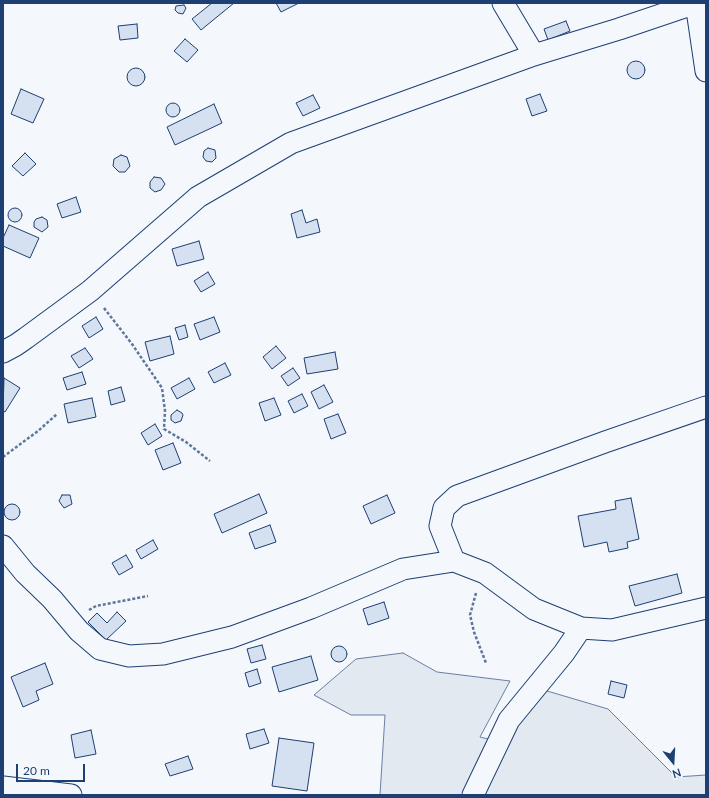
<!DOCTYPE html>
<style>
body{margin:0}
#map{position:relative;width:709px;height:798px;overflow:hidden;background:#f4f7fb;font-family:Lato,sans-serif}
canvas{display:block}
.frame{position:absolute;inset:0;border:4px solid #1d3f73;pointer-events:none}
.north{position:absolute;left:653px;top:742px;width:40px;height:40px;-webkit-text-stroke:3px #f4f7fb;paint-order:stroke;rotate:162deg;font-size:11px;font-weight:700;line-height:16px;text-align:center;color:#1d3f73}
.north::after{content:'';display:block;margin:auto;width:14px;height:18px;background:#1d3f73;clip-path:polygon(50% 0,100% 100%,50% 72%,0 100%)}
.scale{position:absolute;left:16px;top:764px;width:69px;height:18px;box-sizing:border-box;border:2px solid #1d3f73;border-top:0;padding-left:5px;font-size:12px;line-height:14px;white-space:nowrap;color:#1d3f73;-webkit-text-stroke:3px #f4f7fb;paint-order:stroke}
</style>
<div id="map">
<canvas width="709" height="798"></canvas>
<div class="frame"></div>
<div class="north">N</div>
<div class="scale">20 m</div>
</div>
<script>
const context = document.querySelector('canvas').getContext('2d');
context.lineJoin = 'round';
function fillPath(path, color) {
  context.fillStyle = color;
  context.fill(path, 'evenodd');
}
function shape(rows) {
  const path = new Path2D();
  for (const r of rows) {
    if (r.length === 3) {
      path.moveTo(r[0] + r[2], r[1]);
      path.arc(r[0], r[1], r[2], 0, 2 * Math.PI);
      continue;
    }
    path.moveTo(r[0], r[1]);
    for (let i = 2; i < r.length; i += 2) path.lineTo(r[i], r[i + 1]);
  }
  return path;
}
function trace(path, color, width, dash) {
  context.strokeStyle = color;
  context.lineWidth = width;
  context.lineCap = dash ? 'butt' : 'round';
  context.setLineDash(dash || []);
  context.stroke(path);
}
const green = shape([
 [403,653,437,672,510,681,480,737,505,743,537,688,608,709,676,777,706,775,706,795,380,795,385,715,351,715,314,695,356,659,403,653]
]);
const building = shape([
 [212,3,234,3,201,30,192,19,212,3],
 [276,3,299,3,281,12,276,3],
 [184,5,186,8,183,14,178,13,175,10,176,6,184,5],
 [566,21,570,31,548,40,544,29,566,21],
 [137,24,138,38,120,40,118,26,137,24],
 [185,39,198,50,187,62,174,51,185,39],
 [636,70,9],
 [136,77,9],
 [21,89,44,99,33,123,11,114,21,89],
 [540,94,547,111,532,116,526,99,540,94],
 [313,95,320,108,303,116,296,103,313,95],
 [173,110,7],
 [214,104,222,123,175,145,167,127,214,104],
 [208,148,215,150,216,158,212,162,206,161,203,157,204,151,208,148],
 [25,153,36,164,23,176,12,166,25,153],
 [121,155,127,157,130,166,125,172,119,172,113,166,114,159,121,155],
 [154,177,161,178,165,184,161,190,155,192,150,188,150,182,154,177],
 [76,197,81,212,62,218,57,204,76,197],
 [15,215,7],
 [302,210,306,223,317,219,320,232,297,238,291,214,302,210],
 [42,217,47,220,48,227,42,232,34,227,34,222,36,219,42,217],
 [9,225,39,238,30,258,3,246,3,238,9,225],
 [199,241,204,259,177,266,172,249,199,241],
 [208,272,215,284,201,292,194,281,208,272],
 [96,317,103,329,89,338,82,326,96,317],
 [214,317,220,332,200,340,194,324,214,317],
 [185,325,188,337,179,340,175,328,185,325],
 [170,336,174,354,150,361,145,342,170,336],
 [276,346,286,358,272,369,263,357,276,346],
 [85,348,93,359,79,368,71,356,85,348],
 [335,352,338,369,307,374,304,358,335,352],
 [225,363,231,375,214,383,208,372,225,363],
 [293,368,300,378,288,386,281,376,293,368],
 [82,372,86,384,67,390,63,378,82,372],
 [4,378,20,388,5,412,3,411,4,378],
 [189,378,195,389,177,399,171,388,189,378],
 [324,385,333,402,319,409,311,392,324,385],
 [121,387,125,401,111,405,108,391,121,387],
 [302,394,308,406,294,413,288,401,302,394],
 [92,398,96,417,68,423,64,404,92,398],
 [274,398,281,415,265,421,259,403,274,398],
 [177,410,182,413,183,415,181,421,175,423,171,420,171,415,177,410],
 [338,414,346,433,331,439,324,419,338,414],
 [155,424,162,436,148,445,141,433,155,424],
 [173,443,181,463,163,470,155,450,173,443],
 [259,494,267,513,222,533,214,514,259,494],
 [62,495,70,495,72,504,64,508,59,501,62,495],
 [387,495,395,513,371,524,363,506,387,495],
 [631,498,639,539,627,542,628,548,609,552,607,542,584,547,578,516,616,509,615,501,631,498],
 [12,512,8],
 [270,525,276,542,255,549,249,533,270,525],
 [153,540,158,549,141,559,136,550,153,540],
 [126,555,133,567,119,575,112,563,126,555],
 [677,574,682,593,635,606,629,586,677,574],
 [384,602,389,618,368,625,363,609,384,602],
 [117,612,126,621,106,640,88,622,97,613,107,623,117,612],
 [262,645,266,659,251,663,247,649,262,645],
 [339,654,8],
 [311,656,318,680,279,692,272,667,311,656],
 [45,663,53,684,36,691,39,700,23,707,11,677,45,663],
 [257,669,261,683,249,687,245,673,257,669],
 [611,681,627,685,624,698,608,694,611,681],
 [264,729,269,743,250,749,246,734,264,729],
 [91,730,96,754,75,758,71,735,91,730],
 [279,738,314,743,307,791,272,786,279,738],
 [188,756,193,769,170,776,165,764,188,756]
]);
const path = shape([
 [104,308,132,344,162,388,165,411,164,429,186,442,210,461],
 [3,457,38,431,57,414],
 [476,593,470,615,474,632,486,663],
 [89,610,96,606,148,596]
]);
const minor = shape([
 [503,3,534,55],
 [696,3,706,71],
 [3,352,16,345,26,338,90,291,198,197,291,143,534,55,619,29,696,3],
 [3,546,25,573,52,599,79,631,100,649,129,656,163,654,232,637,311,608,403,569,454,561,485,573,534,609,581,628,612,630,706,608],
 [454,561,440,526,444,508,457,496,605,442,706,407],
 [3,787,71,795],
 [473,795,509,720,564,653,581,628]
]);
fillPath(green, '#e3e9f0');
trace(green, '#687fa3', 1);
fillPath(building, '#d5e0f0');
trace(building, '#1d3f73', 1);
trace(minor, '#1d3f73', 23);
trace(path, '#5e769c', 2.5, [3, 2]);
trace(minor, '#f4f7fb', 21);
</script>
